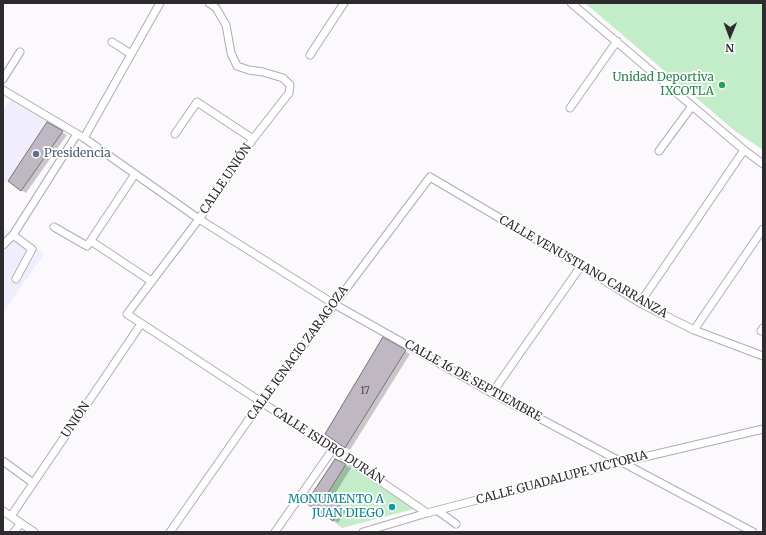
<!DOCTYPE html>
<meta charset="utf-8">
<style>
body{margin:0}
#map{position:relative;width:766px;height:535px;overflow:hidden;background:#fcf9fd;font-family:Merriweather,serif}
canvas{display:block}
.frame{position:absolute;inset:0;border:4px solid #2e2b2f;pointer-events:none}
.north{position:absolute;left:710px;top:16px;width:40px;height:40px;-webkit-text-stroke:3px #fff;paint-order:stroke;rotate:181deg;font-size:11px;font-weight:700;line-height:16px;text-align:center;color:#2e2b2f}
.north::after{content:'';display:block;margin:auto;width:14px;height:18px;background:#2e2b2f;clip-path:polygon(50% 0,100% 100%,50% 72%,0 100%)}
</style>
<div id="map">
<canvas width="766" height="535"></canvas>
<div class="frame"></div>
<div class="north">N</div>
</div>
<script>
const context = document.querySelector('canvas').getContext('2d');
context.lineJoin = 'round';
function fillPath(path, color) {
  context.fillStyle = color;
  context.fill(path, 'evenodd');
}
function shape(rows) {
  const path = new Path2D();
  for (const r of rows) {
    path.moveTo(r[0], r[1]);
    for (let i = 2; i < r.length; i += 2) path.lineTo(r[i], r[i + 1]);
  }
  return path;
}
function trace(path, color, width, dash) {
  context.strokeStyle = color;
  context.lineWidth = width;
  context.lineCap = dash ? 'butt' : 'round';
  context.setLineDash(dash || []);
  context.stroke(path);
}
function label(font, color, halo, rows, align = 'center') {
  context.font = font + ' Merriweather,serif';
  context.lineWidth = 3.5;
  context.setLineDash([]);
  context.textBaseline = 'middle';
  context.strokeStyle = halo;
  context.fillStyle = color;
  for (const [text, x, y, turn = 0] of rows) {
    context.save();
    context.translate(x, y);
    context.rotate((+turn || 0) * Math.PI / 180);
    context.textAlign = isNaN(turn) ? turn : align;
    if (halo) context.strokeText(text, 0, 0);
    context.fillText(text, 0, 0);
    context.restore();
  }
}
const education = shape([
 [12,97,46,119,41,131,3,187,3,110],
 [3,227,44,254,3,313]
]);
const green = shape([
 [585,3,763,3,763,150,735,131],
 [346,464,414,509,342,528,333,521,341,507,326,496]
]);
const shadow = shape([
 [47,123,67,135,26,193,21,190],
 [384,339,410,354,350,450,345,447],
 [335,460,351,468,331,500,346,511,338,523,307,503]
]);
const building = shape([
 [47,122,63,131,21,191,8,181,47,122],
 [383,337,406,350,345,448,325,434,383,337],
 [335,459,346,464,326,496,341,507,333,521,306,503,335,459]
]);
const minor = shape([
 [209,3,216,8,226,25,231,53,237,66,249,70,263,72,283,78,290,85,289,93,253,139,199,219,127,314,333,449,427,513],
 [571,3,744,150,763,164],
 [112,42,131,54],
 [310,55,344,3],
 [3,79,20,52],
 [3,90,84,138,199,219,334,304,492,393,753,532],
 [570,108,617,41],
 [175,134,197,102,253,139],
 [84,138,160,3],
 [659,151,692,106],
 [54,227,87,246,135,174],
 [13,235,32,249,16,279],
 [91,241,151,281],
 [3,245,13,235,77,134],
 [640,303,744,150],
 [694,330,763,229],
 [761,331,763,328],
 [492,393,581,266],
 [3,461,33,483],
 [3,511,34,532],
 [438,511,456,524],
 [11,516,141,324],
 [14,532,21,523],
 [170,532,261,402,430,177,581,266,640,303,694,330,763,356],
 [275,532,333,449],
 [363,532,427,513,623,462,763,429]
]);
const markers = [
 [722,85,4,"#2e9e5b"],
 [36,154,4,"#5c6f8a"],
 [392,507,4,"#0f9aa8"]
];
const numberNames = [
 ["17",365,391]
];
const leisureNames = [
 ["Unidad Deportiva",714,78],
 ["IXCOTLA",714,92]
];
const serviceNames = [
 ["Presidencia",44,154]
];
const streetNames = [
 ["CALLE UNIÓN",226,179,-56],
 ["CALLE VENUSTIANO CARRANZA",583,267,30],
 ["CALLE IGNACIO ZARAGOZA",298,353,-54],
 ["CALLE 16 DE SEPTIEMBRE",473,381,29],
 ["UNIÓN",76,420,-56],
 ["CALLE ISIDRO DURÁN",328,446,33],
 ["CALLE GUADALUPE VICTORIA",562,478,-15]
];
const cultureNames = [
 ["MONUMENTO A",384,500],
 ["JUAN DIEGO",384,514]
];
fillPath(education, '#f0eefc');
fillPath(green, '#c3ecc8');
fillPath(shadow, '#0003');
fillPath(building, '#bfb8c3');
trace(building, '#77707a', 1);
trace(minor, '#b1aab5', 9);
trace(minor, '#fff', 7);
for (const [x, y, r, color] of markers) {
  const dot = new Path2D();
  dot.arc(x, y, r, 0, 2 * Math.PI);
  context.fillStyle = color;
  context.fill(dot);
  trace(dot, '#fff', 1.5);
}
label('10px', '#524e54', null, numberNames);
label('12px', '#27864d', '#fff', leisureNames, 'right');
label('12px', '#4e5e75', '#fff', serviceNames, 'left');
label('12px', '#2e2b2f', '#fff', streetNames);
label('12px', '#0d838f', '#fff', cultureNames, 'right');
</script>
